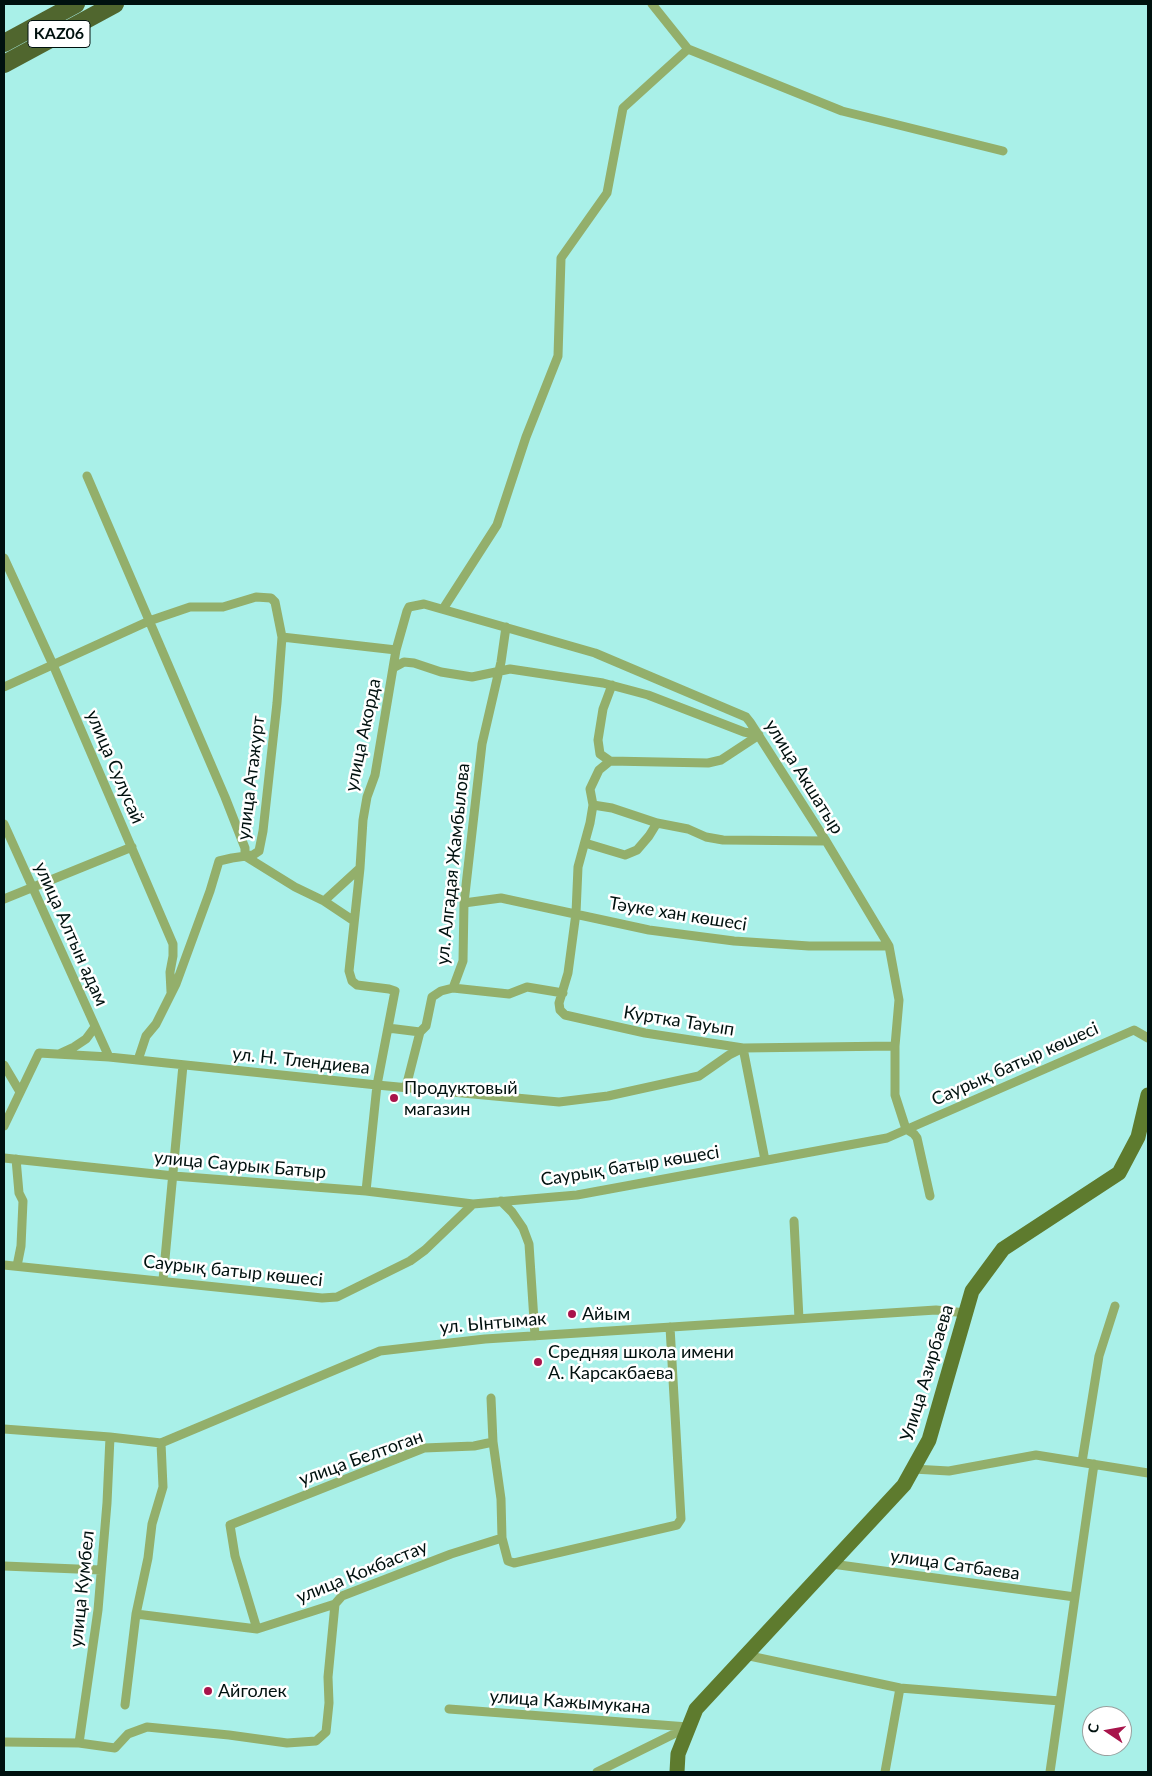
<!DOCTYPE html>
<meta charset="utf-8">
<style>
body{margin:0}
#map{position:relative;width:1152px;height:1776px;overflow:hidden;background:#a9f0e8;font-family:Lato,sans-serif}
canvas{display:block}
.frame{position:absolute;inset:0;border:5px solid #00110f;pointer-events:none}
.north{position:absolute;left:1082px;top:1706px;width:50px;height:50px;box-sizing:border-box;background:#fff;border:1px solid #99a09f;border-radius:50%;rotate:282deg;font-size:14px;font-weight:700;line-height:20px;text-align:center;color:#00110f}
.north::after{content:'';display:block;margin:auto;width:18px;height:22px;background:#a8144b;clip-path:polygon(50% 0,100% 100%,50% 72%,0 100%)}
</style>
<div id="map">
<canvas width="1152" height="1776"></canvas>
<div class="frame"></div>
<div class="north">С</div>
</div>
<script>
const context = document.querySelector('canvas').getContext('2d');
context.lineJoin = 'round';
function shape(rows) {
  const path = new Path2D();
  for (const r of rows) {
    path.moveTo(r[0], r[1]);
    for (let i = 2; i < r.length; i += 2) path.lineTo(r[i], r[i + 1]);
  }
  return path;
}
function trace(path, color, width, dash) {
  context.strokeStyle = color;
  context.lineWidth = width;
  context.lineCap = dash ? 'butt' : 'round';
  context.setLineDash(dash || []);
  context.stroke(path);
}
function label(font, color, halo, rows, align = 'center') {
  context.font = font + ' Lato,sans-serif';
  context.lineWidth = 5;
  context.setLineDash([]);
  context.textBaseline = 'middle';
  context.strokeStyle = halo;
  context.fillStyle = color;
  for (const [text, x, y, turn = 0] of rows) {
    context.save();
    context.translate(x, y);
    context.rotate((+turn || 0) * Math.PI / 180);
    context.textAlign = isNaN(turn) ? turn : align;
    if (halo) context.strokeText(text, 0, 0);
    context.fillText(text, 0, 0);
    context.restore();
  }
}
const street = shape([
 [652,4,688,49,842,111,1003,151],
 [87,476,225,797,245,848,245,856,295,887,324,901,354,921],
 [4,558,54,667,173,944,173,956,170,972,171,992],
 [443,609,497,525,526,437,558,356,561,258,607,193,623,108,688,49],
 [282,637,396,650],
 [393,668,404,662,414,663,441,672,472,677,510,669,603,683,648,695,744,732,759,735],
 [4,687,149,621,190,607,223,607,256,597,271,598,275,602,282,637,277,703,263,831,259,851,253,855,232,858,219,861,210,891,176,984,156,1024,146,1036,138,1060],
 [759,735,721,760,708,763,610,761,599,770,590,789,593,805,590,823,578,867,576,913,568,973,559,1003,560,1010,565,1015,645,1033,743,1048,895,1046],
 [610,761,600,754,598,740,603,709,612,685],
 [593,805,612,808,657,823,688,829,706,837,723,840,826,841],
 [4,824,109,1057],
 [585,843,625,855,637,850,649,836,657,823],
 [4,899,132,847],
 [324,901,360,868],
 [464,903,501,898,649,930,734,941,809,946,889,946],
 [453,988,509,994,527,987,563,993],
 [388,1028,420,1032],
 [61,1053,74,1047,86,1039,95,1027],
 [4,1065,20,1092],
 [406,1087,420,1032,426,1026,432,997,441,991,453,988,463,961,464,903,482,744,501,662,506,627],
 [4,1126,39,1053,109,1057,377,1085,559,1102,608,1096,699,1076,729,1055,743,1048,765,1160],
 [4,1158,174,1176,366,1191,473,1204],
 [16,1159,19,1193,23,1201,21,1246,17,1266],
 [366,1191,377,1085,395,991,389,989,357,985,352,981,349,971,360,868,363,820,367,797,375,775,396,650,407,611,409,607,424,604,595,653,746,717,750,722,826,841,889,946,899,1000,895,1046,895,1095,906,1129,914,1134,917,1138,930,1196],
 [501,1201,512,1212,523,1228,529,1244,535,1336],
 [794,1221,799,1319],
 [4,1265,322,1298,337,1297,410,1261,425,1250,473,1204,577,1195,887,1138,1134,1030,1148,1038],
 [163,1280,183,1065],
 [4,1429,110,1437,161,1443],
 [161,1443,380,1351,485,1339,936,1310,966,1313],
 [1082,1462,1099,1356,1115,1306],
 [913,1469,949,1471,1036,1455,1148,1473],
 [502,1538,508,1561,514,1563,677,1525,681,1519,670,1327],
 [832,1564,1075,1597],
 [4,1566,101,1570],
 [136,1614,257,1629,335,1604,342,1596,451,1554,502,1538,501,1499,493,1442],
 [257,1629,235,1556,230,1525,424,1448,474,1446,493,1442,491,1398],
 [745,1655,900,1688,1060,1701],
 [125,1705,136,1614,148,1558,152,1524,163,1487,161,1443],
 [449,1709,688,1727],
 [4,1742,79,1743,115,1748,128,1734,147,1727,229,1735,287,1743,316,1741,326,1732,329,1703,328,1677,335,1604],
 [79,1743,98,1610,107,1503,110,1437],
 [597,1772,688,1727],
 [885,1772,900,1688],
 [1050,1772,1094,1464]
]);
const primary = shape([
 [677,1772,678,1754,696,1709,904,1485,929,1440,972,1291,1003,1249,1119,1173,1138,1137,1148,1095]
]);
const highway = shape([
 [4,43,76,4],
 [4,64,115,4]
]);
const markers = [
 [394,1098,5,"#a8144b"],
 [572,1314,5,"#a8144b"],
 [538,1362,5,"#a8144b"],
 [208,1691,5,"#a8144b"]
];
const shields = [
 [59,34,62]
];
const shieldNames = [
 ["KАZ06",59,34]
];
const streetNames = [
 ["улица Акорда",363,735,-78],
 ["улица Сулусай",115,767,67],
 ["улица Акшатыр",804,777,58],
 ["улица Атажурт",251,778,-83],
 ["ул. Алгадая Жамбылова",453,864,-84],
 ["Тәуке хан көшесі",678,914,9],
 ["улица Алтын адам",71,934,66],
 ["Куртка Тауып",679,1021,9],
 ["ул. Н. Тлендиева",301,1061,6],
 ["Саурық батыр көшесі",1015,1064,-24],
 ["улица Саурык Батыр",240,1165,5],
 ["Саурық батыр көшесі",630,1166,-9],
 ["Саурық батыр көшесі",233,1271,6],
 ["ул. Ынтымак",493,1323,-5],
 ["Улица Азирбаева",927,1373,-73],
 ["улица Белтоган",361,1458,-20],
 ["улица Сатбаева",955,1565,8],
 ["улица Кокбастау",362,1572,-22],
 ["улица Кумбел",82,1589,-84],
 ["улица Кажымукана",570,1702,4]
];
const poiNames = [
 ["Продуктовый",404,1088],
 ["магазин",404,1109],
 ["Айым",582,1314],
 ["Средняя школа имени",548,1352],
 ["А. Карсакбаева",548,1373],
 ["Айголек",218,1691]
];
trace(street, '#93af6b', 9);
trace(primary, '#5e7b2e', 15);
trace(highway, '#50662e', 18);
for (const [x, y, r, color] of markers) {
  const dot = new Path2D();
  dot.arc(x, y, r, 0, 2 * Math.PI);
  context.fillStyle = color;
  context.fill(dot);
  trace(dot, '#fff', 2);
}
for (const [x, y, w] of shields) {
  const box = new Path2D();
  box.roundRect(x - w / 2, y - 13.5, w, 27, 4);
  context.fillStyle = '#fff';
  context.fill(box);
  trace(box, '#00110f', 1);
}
label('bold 16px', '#00110f', null, shieldNames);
label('18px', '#00110f', '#fff', streetNames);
label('18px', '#00110f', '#fff', poiNames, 'left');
</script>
